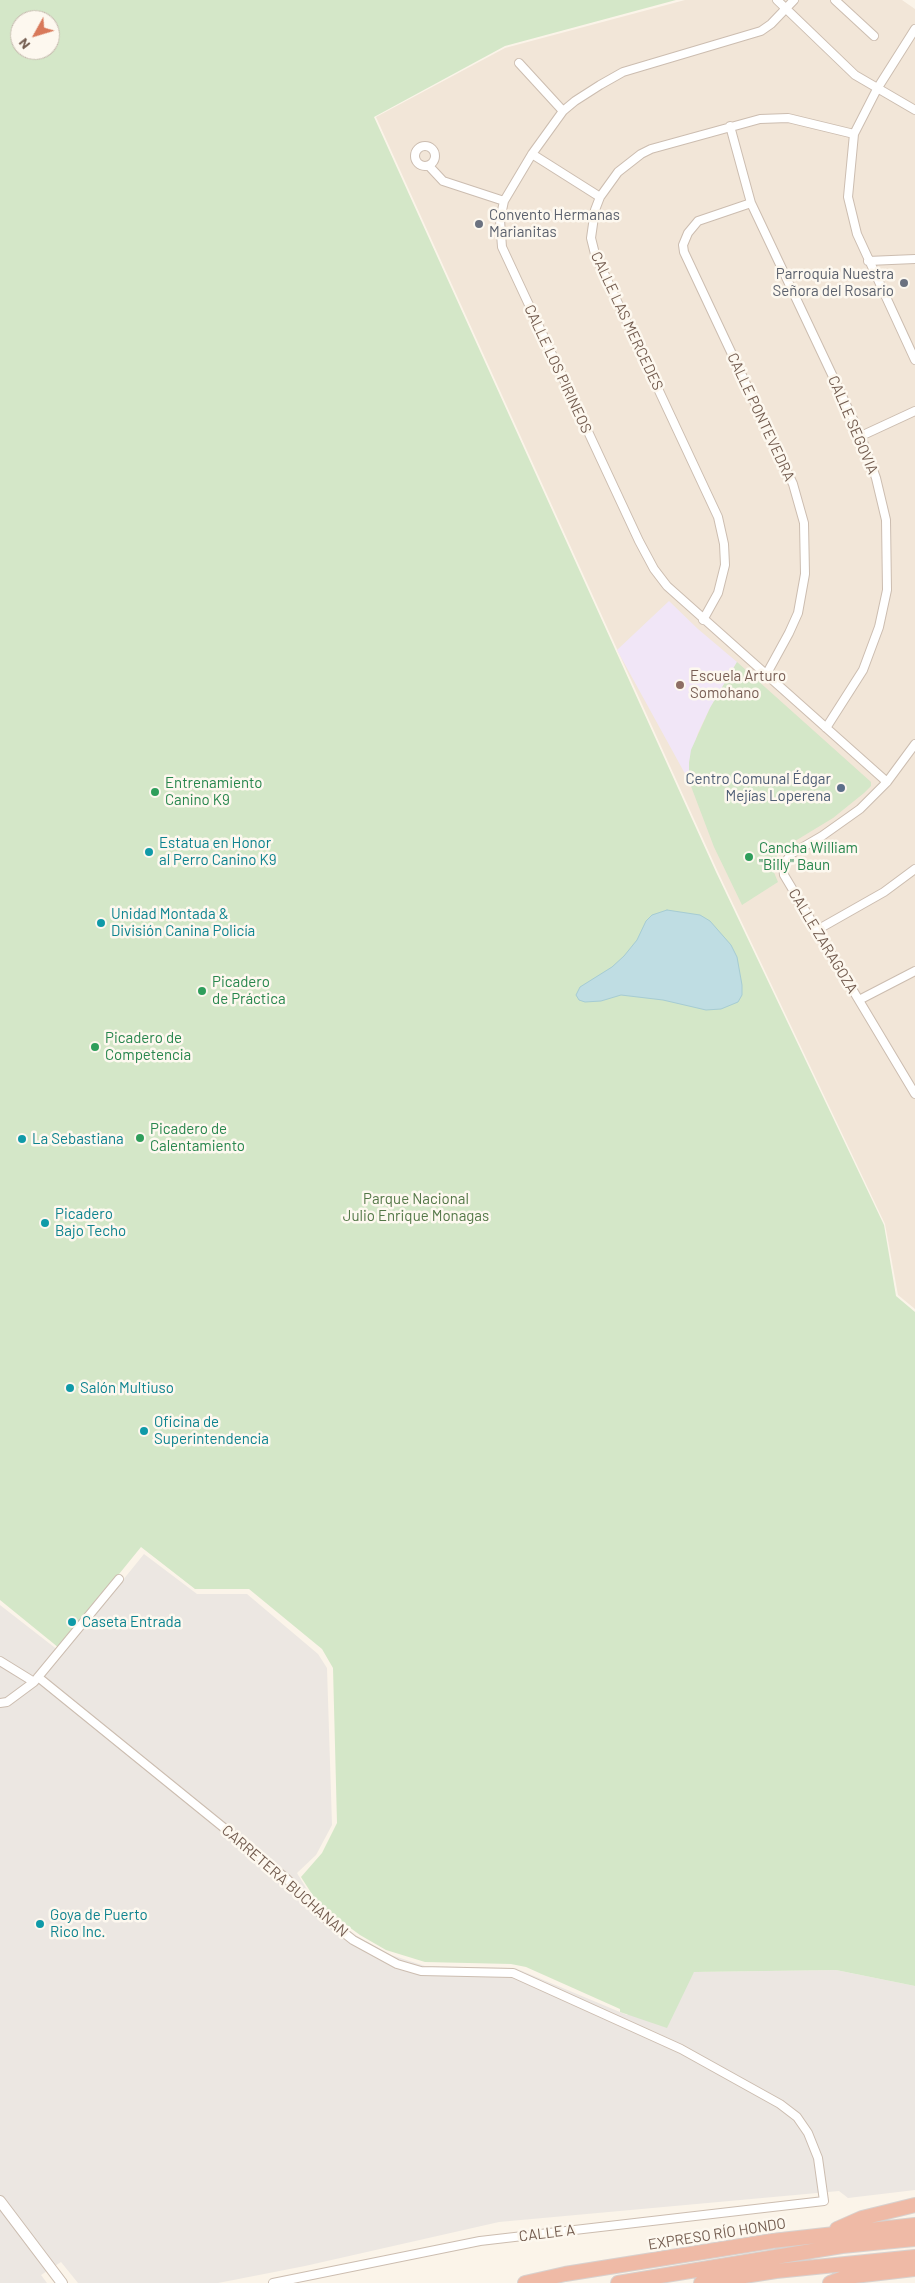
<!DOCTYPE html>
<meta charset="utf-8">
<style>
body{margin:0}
#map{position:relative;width:915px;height:2283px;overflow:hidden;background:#fbf4e9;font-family:Barlow,sans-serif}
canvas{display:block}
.north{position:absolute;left:10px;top:10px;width:50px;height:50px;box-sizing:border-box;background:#fdf8ef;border:1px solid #c6baaf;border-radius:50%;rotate:231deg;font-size:14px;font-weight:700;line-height:20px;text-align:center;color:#735c4f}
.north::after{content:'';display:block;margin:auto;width:18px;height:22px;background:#d8795a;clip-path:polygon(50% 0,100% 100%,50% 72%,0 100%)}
</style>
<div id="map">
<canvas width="915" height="2283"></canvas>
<div class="north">N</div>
</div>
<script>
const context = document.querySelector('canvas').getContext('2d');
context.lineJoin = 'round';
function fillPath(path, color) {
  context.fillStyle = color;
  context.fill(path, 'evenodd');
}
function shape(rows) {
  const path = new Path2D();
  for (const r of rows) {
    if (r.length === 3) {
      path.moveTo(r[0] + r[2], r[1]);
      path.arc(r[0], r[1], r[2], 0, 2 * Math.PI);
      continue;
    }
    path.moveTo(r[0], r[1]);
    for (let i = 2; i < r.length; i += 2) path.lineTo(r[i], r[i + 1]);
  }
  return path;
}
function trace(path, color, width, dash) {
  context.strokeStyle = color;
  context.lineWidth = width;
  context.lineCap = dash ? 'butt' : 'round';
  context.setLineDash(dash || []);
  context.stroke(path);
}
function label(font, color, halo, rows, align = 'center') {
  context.font = font + ' Barlow,sans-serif';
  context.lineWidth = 5;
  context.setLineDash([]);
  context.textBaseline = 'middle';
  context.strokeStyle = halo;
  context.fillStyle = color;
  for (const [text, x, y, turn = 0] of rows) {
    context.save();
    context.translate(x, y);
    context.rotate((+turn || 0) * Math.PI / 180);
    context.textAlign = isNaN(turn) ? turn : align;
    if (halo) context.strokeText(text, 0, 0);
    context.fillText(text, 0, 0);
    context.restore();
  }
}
const residential = shape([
 [685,0,902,0,915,9,915,1309,898,1295,885,1224,718,872,376,117,505,48]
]);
const industrial = shape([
 [144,1554,197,1594,247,1594,318,1654,327,1668,332,1825,316,1855,297,1873,317,1906,357,1936,391,1955,425,1966,515,1968,627,2015,694,1972,836,1970,915,1986,915,2190,848,2198,839,2191,499,2222,305,2266,218,2283,78,2283,61,2262,41,2275,47,2283,0,2283,0,1605,63,1654]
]);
const education = shape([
 [669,601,698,629,737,662,710,708,698,733,689,763,689,781,617,650]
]);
const green = shape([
 [0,0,676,0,505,46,374,117,716,872,884,1225,896,1296,915,1312,915,1986,836,1970,694,1972,667,2028,620,2012,620,2009,526,1967,511,1964,425,1962,386,1950,360,1935,319,1905,301,1877,322,1853,337,1823,333,1668,322,1649,249,1589,195,1589,141,1547,59,1648,0,1600],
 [20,20,50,20,50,50,20,50],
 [737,662,871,782,871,786,864,793,833,818,782,849,778,853,773,870,778,882,742,905,714,847,689,781,689,763,691,750,710,708]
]);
const water = shape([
 [667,910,700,915,710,921,731,945,737,957,742,985,742,995,738,1002,721,1009,706,1010,663,1000,621,995,601,1001,585,1002,579,1000,576,995,580,987,612,967,624,956,637,940,646,921,652,915,667,910]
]);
const minor = shape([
 [777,0,855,75,915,110],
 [794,0,771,24,761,31,623,72,600,85,575,101,563,111,532,154,504,201,500,220,502,247,639,541,654,569,667,586,887,782],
 [835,0,874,36],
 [915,29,877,89,854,134,848,197,857,234,915,360],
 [519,63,563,111],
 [730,126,751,203,861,436,876,478,886,520,887,590,879,627,863,670,826,728],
 [425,156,10],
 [532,154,600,197],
 [429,166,443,181,504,201],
 [751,203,698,221,688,233,683,245,684,252,793,484,804,523,805,574,798,613,789,633,766,675],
 [868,261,915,259],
 [861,436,915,411],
 [703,620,718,593,725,565,724,544,718,517,595,254,591,238,595,210,600,197,618,172,641,154,651,149,760,119,788,118,854,134],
 [915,744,887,782,860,809,822,836,791,854,783,866,784,875,915,1094],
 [817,930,884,892,915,869],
 [859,1000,915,971],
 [0,1661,34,1682],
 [38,1677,287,1879,324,1917,353,1940,397,1964,421,1971,513,1973,681,2049,780,2104,797,2117,808,2133,818,2158,824,2201,480,2241,273,2283],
 [0,1703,7,1702,34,1682,119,1579]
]);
const tertiary = shape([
 [0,2201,62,2283]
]);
const motorway = shape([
 [837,2229,862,2218,915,2205],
 [525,2283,565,2274,772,2241,915,2225],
 [618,2283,842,2246,915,2239],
 [701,2283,776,2271,915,2257],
 [830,2283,846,2277,915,2269]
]);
const markers = [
 [479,224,5,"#6b7280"],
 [904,283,5,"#6b7280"],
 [680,685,5,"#8d6e63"],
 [841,788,5,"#5c6f8a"],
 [155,792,5,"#2e9e5b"],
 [149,852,5,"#0f9aa8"],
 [749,857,5,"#2e9e5b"],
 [101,923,5,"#0f9aa8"],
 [202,991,5,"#2e9e5b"],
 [95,1047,5,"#2e9e5b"],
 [140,1138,5,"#2e9e5b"],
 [22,1139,5,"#0f9aa8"],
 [45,1223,5,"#0f9aa8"],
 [70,1388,5,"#0f9aa8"],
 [144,1431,5,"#0f9aa8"],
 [72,1622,5,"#0f9aa8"],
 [40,1924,5,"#0f9aa8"]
];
const worshipNames = [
 ["Convento Hermanas",489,215],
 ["Marianitas",489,232],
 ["Parroquia Nuestra",894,274,"right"],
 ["Señora del Rosario",894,291,"right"]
];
const streetNames = [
 ["CALLE LAS MERCEDES",627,321,65],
 ["CALLE LOS PIRINEOS",558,369,65],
 ["CALLE PONTEVEDRA",761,417,65],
 ["CALLE SEGOVIA",853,425,67],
 ["CALLE ZARAGOZA",823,941,59],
 ["CARRETERA BUCHANAN",285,1881,41],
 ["CALLE A",547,2233,-7],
 ["EXPRESO RÍO HONDO",717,2234,-9]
];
const educationNames = [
 ["Escuela Arturo",690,676],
 ["Somohano",690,693]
];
const serviceNames = [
 ["Centro Comunal Édgar",831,779],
 ["Mejías Loperena",831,796]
];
const leisureNames = [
 ["Entrenamiento",165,783],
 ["Canino K9",165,800],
 ["Cancha William",759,848],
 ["\"Billy\" Baun",759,865],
 ["Picadero",212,982],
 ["de Práctica",212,999],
 ["Picadero de",105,1038],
 ["Competencia",105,1055],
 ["Picadero de",150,1129],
 ["Calentamiento",150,1146]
];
const cultureNames = [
 ["Estatua en Honor",159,843],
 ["al Perro Canino K9",159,860],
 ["Unidad Montada &",111,914],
 ["División Canina Policía",111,931],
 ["La Sebastiana",32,1139],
 ["Picadero",55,1214],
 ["Bajo Techo",55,1231],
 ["Salón Multiuso",80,1388],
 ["Oficina de",154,1422],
 ["Superintendencia",154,1439],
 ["Caseta Entrada",82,1622],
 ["Goya de Puerto",50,1915],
 ["Rico Inc.",50,1932]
];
const parkNames = [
 ["Parque Nacional",416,1199],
 ["Julio Enrique Monagas",416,1216]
];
fillPath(residential, '#f2e6d8');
fillPath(industrial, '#ece7e2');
fillPath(education, '#f1e6f7');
fillPath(green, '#d4e7c8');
fillPath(water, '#bfdde3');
trace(water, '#a6ccd3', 1);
trace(minor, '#ccbdb0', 10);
trace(tertiary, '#ccbdb0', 12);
trace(motorway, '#d8d1ce', 16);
trace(minor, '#fff', 8);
trace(tertiary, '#fff', 10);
trace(motorway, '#efbaa6', 14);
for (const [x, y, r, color] of markers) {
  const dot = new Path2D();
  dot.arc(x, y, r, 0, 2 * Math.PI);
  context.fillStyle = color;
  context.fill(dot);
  trace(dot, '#fdf8ef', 2);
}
label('15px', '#5b616d', '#fdf8ef', worshipNames, 'left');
label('15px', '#735c4f', '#fdf8ef', streetNames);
label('15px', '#785e54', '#fdf8ef', educationNames, 'left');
label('15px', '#4e5e75', '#fdf8ef', serviceNames, 'right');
label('15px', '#27864d', '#fdf8ef', leisureNames, 'left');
label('15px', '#0d838f', '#fdf8ef', cultureNames, 'left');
label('15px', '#547848', '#fdf8ef', parkNames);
</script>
